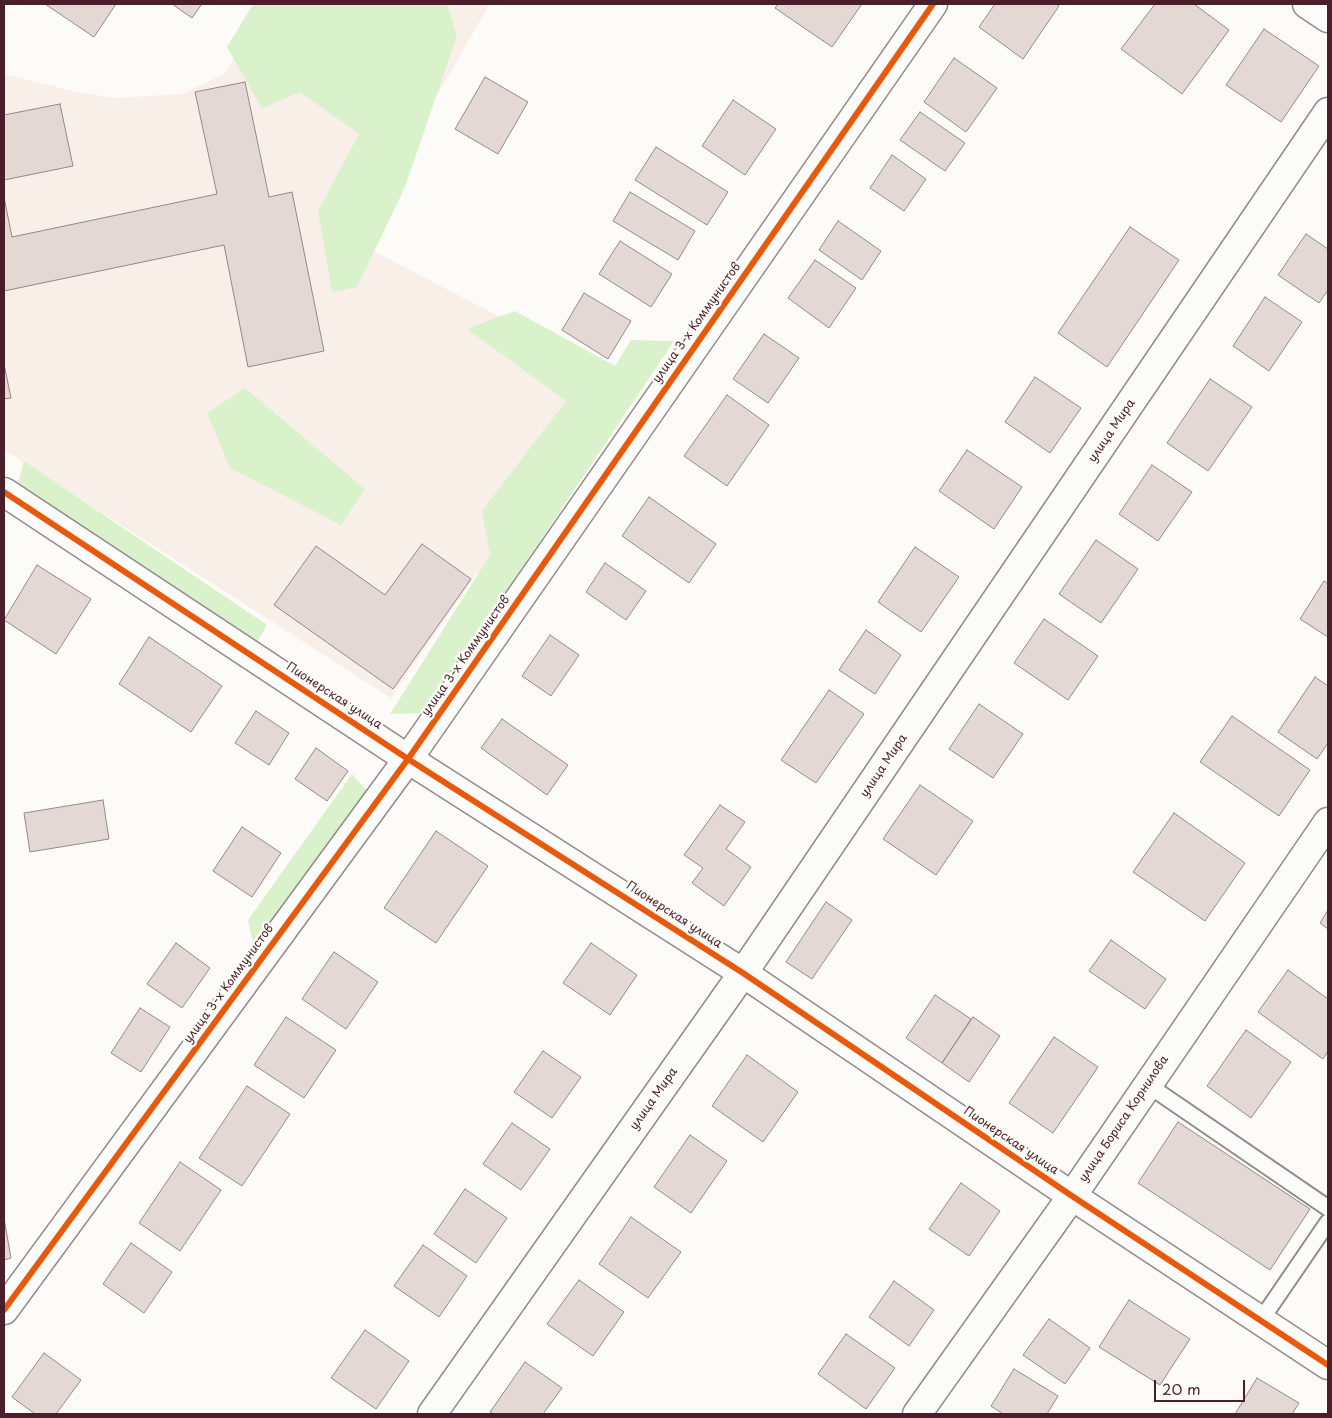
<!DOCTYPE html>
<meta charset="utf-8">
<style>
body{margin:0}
#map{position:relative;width:1332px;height:1418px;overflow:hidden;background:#fcfbf8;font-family:"Playpen Sans",sans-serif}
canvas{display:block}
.frame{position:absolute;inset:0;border:5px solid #4a1f2b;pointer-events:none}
.scale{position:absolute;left:1154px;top:1380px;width:91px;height:22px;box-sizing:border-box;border:2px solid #4a1f2b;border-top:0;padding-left:6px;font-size:15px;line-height:18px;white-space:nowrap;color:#4a1f2b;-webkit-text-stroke:4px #fdfcf7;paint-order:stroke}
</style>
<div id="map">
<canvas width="1332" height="1418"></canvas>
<div class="frame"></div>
<div class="scale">20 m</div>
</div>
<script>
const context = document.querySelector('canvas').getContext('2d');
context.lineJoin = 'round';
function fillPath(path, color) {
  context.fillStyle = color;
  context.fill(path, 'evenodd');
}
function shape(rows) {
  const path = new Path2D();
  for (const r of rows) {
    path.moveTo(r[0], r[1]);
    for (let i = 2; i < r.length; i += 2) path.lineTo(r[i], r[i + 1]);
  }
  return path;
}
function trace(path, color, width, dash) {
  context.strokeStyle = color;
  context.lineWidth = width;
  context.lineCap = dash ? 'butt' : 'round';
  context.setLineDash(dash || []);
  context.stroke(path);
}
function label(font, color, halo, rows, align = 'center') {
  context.font = font + ' "Playpen Sans",sans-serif';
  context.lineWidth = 5;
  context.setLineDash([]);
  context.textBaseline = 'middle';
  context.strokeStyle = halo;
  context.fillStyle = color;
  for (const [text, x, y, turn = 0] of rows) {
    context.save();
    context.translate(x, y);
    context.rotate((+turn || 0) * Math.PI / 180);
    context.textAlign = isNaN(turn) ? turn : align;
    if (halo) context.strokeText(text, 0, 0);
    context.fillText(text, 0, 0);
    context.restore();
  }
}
const built = shape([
 [268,4,489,5,354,241,616,377,487,579,477,573,391,698,4,450,4,74,77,92,115,98,182,94,224,74]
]);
const green = shape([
 [253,4,447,4,457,36,405,187,357,287,332,292,318,211,359,134,300,92,262,109,227,47],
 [515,311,615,366,631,340,674,341,425,713,390,714,490,555,482,511,566,401,467,329],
 [245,388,365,489,341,525,230,468,207,413],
 [24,461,267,625,242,669,18,483],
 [352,774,371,795,255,953,248,920]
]);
const building = shape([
 [45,4,116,4,94,37,45,4],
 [172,4,202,4,192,18,172,4],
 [778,4,862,4,832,47,775,8,778,4],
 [995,4,1056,4,1059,6,1023,59,979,27,995,4],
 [1155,4,1194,4,1229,30,1182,94,1121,49,1155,4],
 [1264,29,1319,66,1281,122,1226,85,1264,29],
 [954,58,997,88,966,132,924,102,954,58],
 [485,77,528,102,498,154,455,129,485,77],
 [245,82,269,197,292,192,324,351,248,367,224,245,4,291,4,197,12,237,217,194,195,92,245,82],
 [733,100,776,129,745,175,702,146,733,100],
 [60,104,73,166,4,180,4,115,60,104],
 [920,112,965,143,945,171,900,140,920,112],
 [656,147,728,192,707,225,635,180,656,147],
 [892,155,926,179,904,211,870,188,892,155],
 [630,192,695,231,678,260,613,221,630,192],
 [838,221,881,251,862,280,819,250,838,221],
 [1130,227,1179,260,1107,367,1058,333,1130,227],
 [1306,234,1328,249,1328,290,1319,303,1278,275,1306,234],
 [620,241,672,274,651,307,599,274,620,241],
 [815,260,856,288,829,328,788,298,815,260],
 [584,293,631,321,608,359,562,330,584,293],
 [1265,297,1302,322,1269,371,1233,346,1265,297],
 [764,334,799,358,768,403,733,379,764,334],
 [4,364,11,398,4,399,4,364],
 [1035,377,1081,408,1050,453,1005,422,1035,377],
 [1210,379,1252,407,1208,471,1167,443,1210,379],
 [727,395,769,425,727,486,684,456,727,395],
 [967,450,1022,487,994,529,939,491,967,450],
 [1152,465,1192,492,1158,541,1119,514,1152,465],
 [649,497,716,544,689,583,622,536,649,497],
 [1096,540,1138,569,1101,623,1059,594,1096,540],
 [422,544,471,579,393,689,274,605,316,546,385,595,422,544],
 [915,547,959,577,921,632,878,602,915,547],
 [605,563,646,591,626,620,586,592,605,563],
 [37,565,91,599,56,654,4,620,37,565],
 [1324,581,1328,584,1328,637,1300,619,1324,581],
 [1044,619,1098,656,1068,700,1014,663,1044,619],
 [866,630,901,655,875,694,839,670,866,630],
 [550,635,579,655,551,696,522,676,550,635],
 [149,637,222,686,191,732,119,684,149,637],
 [1315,677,1328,686,1328,743,1317,759,1278,732,1315,677],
 [829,690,864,714,816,783,781,760,829,690],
 [979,704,1023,734,993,778,949,749,979,704],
 [256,711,289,733,269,765,235,743,256,711],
 [1232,716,1310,770,1279,816,1200,762,1232,716],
 [502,719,568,765,547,795,481,748,502,719],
 [316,748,348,771,327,801,295,779,316,748],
 [920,785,973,821,936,875,883,839,920,785],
 [103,800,109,839,30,852,24,813,103,800],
 [720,805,745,822,726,849,751,867,724,906,692,883,703,868,684,855,720,805],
 [1174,813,1245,863,1205,921,1133,872,1174,813],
 [242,827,281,853,252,897,213,871,242,827],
 [436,831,488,866,436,943,384,908,436,831],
 [826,902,852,920,812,979,786,962,826,902],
 [1328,910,1328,929,1320,923,1328,910],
 [1111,940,1166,979,1145,1009,1089,971,1111,940],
 [176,943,210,968,182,1008,147,984,176,943],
 [591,943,637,975,610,1015,563,983,591,943],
 [334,952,378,982,346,1029,302,999,334,952],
 [1288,970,1328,999,1328,1051,1323,1059,1258,1012,1288,970],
 [935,995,971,1019,942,1063,906,1038,935,995],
 [140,1008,170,1027,141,1072,111,1053,140,1008],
 [286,1017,336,1050,304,1098,254,1065,286,1017],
 [973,1017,1000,1036,969,1082,942,1063,973,1017],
 [1246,1030,1291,1062,1251,1118,1207,1086,1246,1030],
 [1054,1037,1098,1067,1053,1133,1009,1103,1054,1037],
 [543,1051,581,1077,552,1118,514,1092,543,1051],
 [747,1055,798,1092,763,1142,712,1106,747,1055],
 [247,1086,290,1114,242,1186,199,1158,247,1086],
 [1178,1122,1310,1209,1270,1270,1138,1183,1178,1122],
 [512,1123,550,1149,521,1190,483,1164,512,1123],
 [690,1135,727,1161,691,1213,654,1187,690,1135],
 [180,1162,221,1190,180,1251,139,1223,180,1162],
 [961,1183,1000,1211,969,1256,929,1229,961,1183],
 [465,1189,507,1218,476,1263,434,1234,465,1189],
 [631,1217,681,1252,648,1298,599,1264,631,1217],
 [4,1218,11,1258,4,1260,4,1218],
 [131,1243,172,1272,144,1313,103,1284,131,1243],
 [423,1245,467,1276,439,1317,394,1286,423,1245],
 [579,1280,624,1312,593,1356,547,1324,579,1280],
 [894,1281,934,1310,909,1346,869,1317,894,1281],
 [1129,1300,1190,1339,1160,1385,1099,1347,1129,1300],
 [1049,1319,1090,1348,1065,1384,1023,1355,1049,1319],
 [365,1330,409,1361,376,1409,331,1378,365,1330],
 [846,1334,895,1368,866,1409,818,1374,846,1334],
 [44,1353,81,1380,56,1414,35,1414,12,1397,44,1353],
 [525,1362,562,1388,543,1414,494,1414,490,1412,525,1362],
 [1014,1369,1058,1396,1047,1414,1003,1414,991,1406,1014,1369],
 [1257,1378,1299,1403,1292,1414,1235,1414,1257,1378]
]);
const lane = shape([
 [1148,1085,1328,1208],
 [1261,1320,1328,1222]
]);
const street = shape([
 [1307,4,1328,18],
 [4,492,408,759,743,973,1072,1196,1328,1365],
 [4,1310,408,759,933,4],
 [432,1414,743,973,1328,112],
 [917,1414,1072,1196,1328,822]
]);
const cycleway = shape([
 [4,492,408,759,743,973,1072,1196,1328,1365],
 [4,1310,408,759,933,4]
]);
const streetNames = [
 ["улица 3-х Коммунистов",697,323,-55],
 ["улица Мира",1112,431,-56],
 ["улица 3-х Коммунистов",466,656,-55],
 ["Пионерская улица",334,696,33],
 ["улица Мира",884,766,-56],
 ["Пионерская улица",674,915,33],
 ["улица 3-х Коммунистов",229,984,-54],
 ["улица Мира",654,1099,-55],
 ["улица Бориса Корнилова",1124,1119,-56],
 ["Пионерская улица",1011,1141,34]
];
fillPath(built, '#f9efe9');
fillPath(green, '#daf2cb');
fillPath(building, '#e3d8d3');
trace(building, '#928a8b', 1);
trace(lane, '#928a8b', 19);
trace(street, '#928a8b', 31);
trace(lane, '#fbfbf9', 15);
trace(street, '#fbfbf9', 28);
trace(cycleway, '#e8590c', 6);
label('12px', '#4a1f2b', '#fdfcf7', streetNames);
</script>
